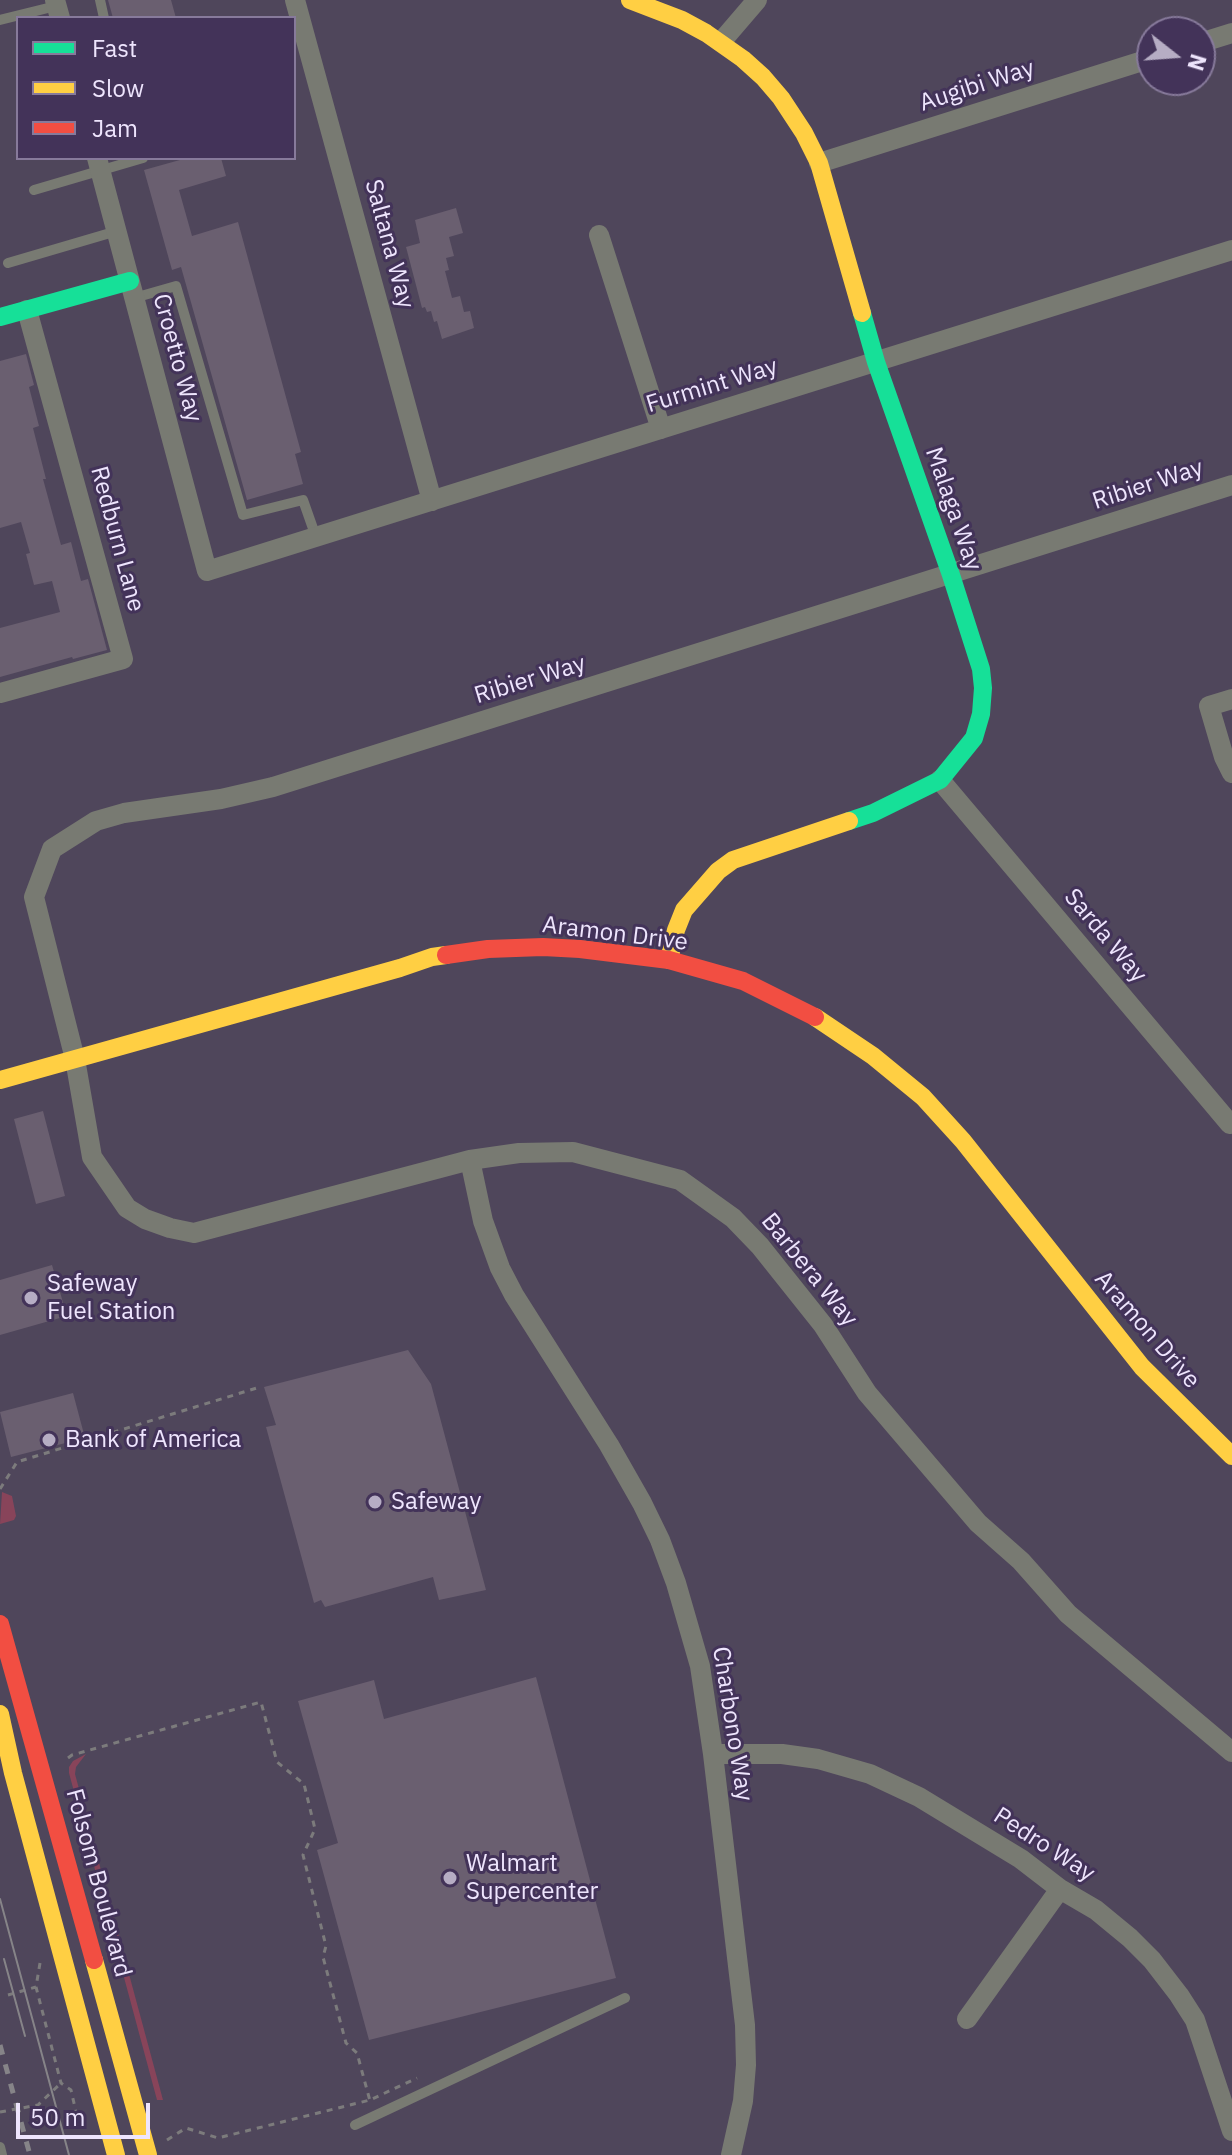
<!DOCTYPE html>
<style>
body{margin:0}
#map{position:relative;width:1232px;height:2155px;overflow:hidden;background:#4f465b;font-family:"IBM Plex Sans",sans-serif}
canvas{display:block}
.legend{position:absolute;left:16px;top:16px;width:280px;height:144px;box-sizing:border-box;background:#433359;border:2px solid #877a9b;margin:0;padding:10px 14px;list-style:none;font-size:24px;color:#eee5fd}
.legend li{display:flex;align-items:center;gap:16px;height:40px}
.legend b{width:40px;border:2px solid #877a9b}
.north{position:absolute;left:1136px;top:16px;width:80px;height:80px;box-sizing:border-box;background:#433359;border:2px solid #877a9b;border-radius:50%;rotate:107deg;font-size:22px;font-weight:700;line-height:32px;text-align:center;color:#eee5fd}
.north::after{content:'';display:block;margin:auto;width:28px;height:36px;background:#b6adc4;clip-path:polygon(50% 0,100% 100%,50% 72%,0 100%)}
.scale{position:absolute;left:16px;top:2103px;width:134px;height:36px;box-sizing:border-box;border:4px solid #eee5fd;border-top:0;padding-left:10px;font-size:24px;line-height:28px;white-space:nowrap;color:#eee5fd;-webkit-text-stroke:6px #433359;paint-order:stroke}
</style>
<div id="map">
<canvas width="1232" height="2155"></canvas>
<ul class="legend">
<li><b style="height:10px;background:#16e098"></b>Fast</li>
<li><b style="height:10px;background:#ffcf43"></b>Slow</li>
<li><b style="height:10px;background:#f24e42"></b>Jam</li>
</ul>
<div class="north">N</div>
<div class="scale">50 m</div>
</div>
<script>
const context = document.querySelector('canvas').getContext('2d');
context.lineJoin = 'round';
function fillPath(path, color) {
  context.fillStyle = color;
  context.fill(path, 'evenodd');
}
function shape(rows) {
  const path = new Path2D();
  for (const r of rows) {
    path.moveTo(r[0], r[1]);
    for (let i = 2; i < r.length; i += 2) path.lineTo(r[i], r[i + 1]);
  }
  return path;
}
function trace(path, color, width, dash) {
  context.strokeStyle = color;
  context.lineWidth = width;
  context.lineCap = dash ? 'butt' : 'round';
  context.setLineDash(dash || []);
  context.stroke(path);
}
function label(font, color, halo, rows, align = 'center') {
  context.font = font + ' "IBM Plex Sans",sans-serif';
  context.lineWidth = 6;
  context.setLineDash([]);
  context.textBaseline = 'middle';
  context.strokeStyle = halo;
  context.fillStyle = color;
  for (const [text, x, y, turn = 0] of rows) {
    context.save();
    context.translate(x, y);
    context.rotate((+turn || 0) * Math.PI / 180);
    context.textAlign = isNaN(turn) ? turn : align;
    if (halo) context.strokeText(text, 0, 0);
    context.fillText(text, 0, 0);
    context.restore();
  }
}
const green = shape([
 [2,1492,12,1496,16,1516,14,1520,0,1524],
 [86,1754,76,1767,75,1774,163,2100,157,2100,69,1773,69,1767,73,1761]
]);
const building = shape([
 [108,0,171,0,176,18,113,18],
 [187,158,221,158,226,176,179,190,192,236,238,222,301,452,295,454,303,484,247,500,181,267,172,270,144,170],
 [456,208,463,233,449,237,454,256,446,258,449,270,445,271,452,298,460,296,464,312,470,311,474,328,442,339,437,321,434,322,431,311,427,312,425,307,422,308,406,247,420,243,415,220],
 [26,354,34,385,29,387,39,426,33,428,46,479,43,479,61,545,71,542,81,581,88,579,107,650,73,659,72,657,0,677,0,628,60,612,52,581,34,585,26,554,30,553,21,522,0,528,0,361],
 [43,1111,65,1196,36,1204,14,1119],
 [52,1265,67,1316,0,1335,0,1280],
 [408,1350,431,1384,486,1590,439,1600,433,1577,325,1607,321,1600,314,1603,266,1427,276,1425,264,1387],
 [73,1393,85,1438,11,1457,0,1412],
 [536,1677,616,1978,369,2040,317,1850,338,1843,298,1701,374,1680,384,1719]
]);
const path = shape([
 [0,1489,17,1462,260,1387],
 [68,1758,72,1755,261,1702,277,1762,304,1784,315,1829,303,1855,326,1946,323,1957,346,2043,357,2053,370,2101],
 [40,1963,36,1987,61,2083,71,2090,76,2112,81,2116],
 [8,1995,36,1987],
 [0,2112,38,2105,61,2083],
 [167,2140,186,2128,218,2138,370,2100,417,2078]
]);
const lane = shape([
 [100,0,104,18],
 [0,20,56,6],
 [34,190,143,158],
 [8,263,117,231],
 [134,298,176,286,243,515,303,500,316,537],
 [355,2125,625,1998],
 [0,2147,2,2155]
]);
const street = shape([
 [55,0,60,18],
 [295,0,432,501],
 [721,42,757,0],
 [1200,43,1232,33],
 [97,158,207,571,1232,250],
 [819,163,1152,58],
 [599,235,661,429],
 [1232,485,273,787,221,799,124,813,96,821,52,849,34,897,75,1059,92,1157,127,1208,145,1219,170,1228,194,1233,470,1160,519,1153,573,1152,680,1180,733,1218,760,1246,823,1325,867,1393,978,1523,1021,1561,1068,1614,1232,1752],
 [0,693,123,659,27,310],
 [1232,699,1209,706,1224,757,1232,773],
 [940,780,1230,1124,1232,1122],
 [470,1160,483,1221,500,1268,514,1295,609,1445,642,1503,660,1540,676,1583,700,1666,713,1754,745,2025,746,2065,743,2101,731,2155],
 [713,1754,782,1754,818,1759,870,1774,919,1797,1021,1859,1060,1889,1096,1910,1130,1938,1152,1960,1179,1995,1195,2020,1232,2131],
 [967,2019,1060,1889]
]);
const fast = shape([
 [0,317,130,281],
 [849,821,873,813,940,780,974,738,981,714,983,688,981,669,951,575,876,362,862,313]
]);
const slow = shape([
 [630,0,682,20,706,33,743,59,763,77,781,98,804,133,819,163,862,313],
 [669,960,676,930,684,910,718,871,733,860,849,821],
 [815,1017,873,1056,923,1097,963,1141,1142,1367,1232,1456],
 [0,1080,400,968,432,957,446,955],
 [0,1714,13,1773,116,2155],
 [94,1960,148,2155]
]);
const jam = shape([
 [446,955,488,949,543,947,580,949,669,960,743,981,815,1017],
 [0,1624,94,1960]
]);
const tram = shape([
 [0,1899,69,2155],
 [4,1959,25,2036]
]);
const rail = shape([
 [0,2045,30,2155]
]);
const markers = [
 [31,1298,8,"#b6adc4"],
 [49,1440,8,"#b6adc4"],
 [375,1502,8,"#b6adc4"],
 [450,1878,8,"#b6adc4"]
];
const streetNames = [
 ["Augibi Way",977,86,-18],
 ["Saltana Way",389,244,75],
 ["Croetto Way",177,358,75],
 ["Furmint Way",712,386,-17],
 ["Ribier Way",1148,485,-18],
 ["Malaga Way",953,509,71],
 ["Redburn Lane",117,539,75],
 ["Ribier Way",530,680,-17],
 ["Aramon Drive",615,934,7],
 ["Sarda Way",1105,936,50],
 ["Barbera Way",809,1270,51],
 ["Aramon Drive",1147,1330,49],
 ["Charbono Way",732,1724,81],
 ["Pedro Way",1044,1845,33],
 ["Folsom Boulevard",98,1883,75]
];
const poiNames = [
 ["Safeway",47,1284],
 ["Fuel Station",47,1312],
 ["Bank of America",65,1440],
 ["Safeway",391,1502],
 ["Walmart",466,1864],
 ["Supercenter",466,1892]
];
fillPath(green, '#88445a');
fillPath(building, '#6a5f70');
trace(path, '#7c7b7c', 3, [6, 6]);
trace(lane, '#787a72', 10);
trace(street, '#787a72', 20);
trace(fast, '#16e098', 18);
trace(slow, '#ffcf43', 18);
trace(jam, '#f24e42', 18);
trace(tram, '#868488', 2);
trace(rail, '#868488', 5, [10, 10]);
for (const [x, y, r, color] of markers) {
  const dot = new Path2D();
  dot.arc(x, y, r, 0, 2 * Math.PI);
  context.fillStyle = color;
  context.fill(dot);
  trace(dot, '#433359', 3);
}
label('24px', '#eee5fd', '#433359', streetNames);
label('24px', '#eee5fd', '#433359', poiNames, 'left');
</script>
